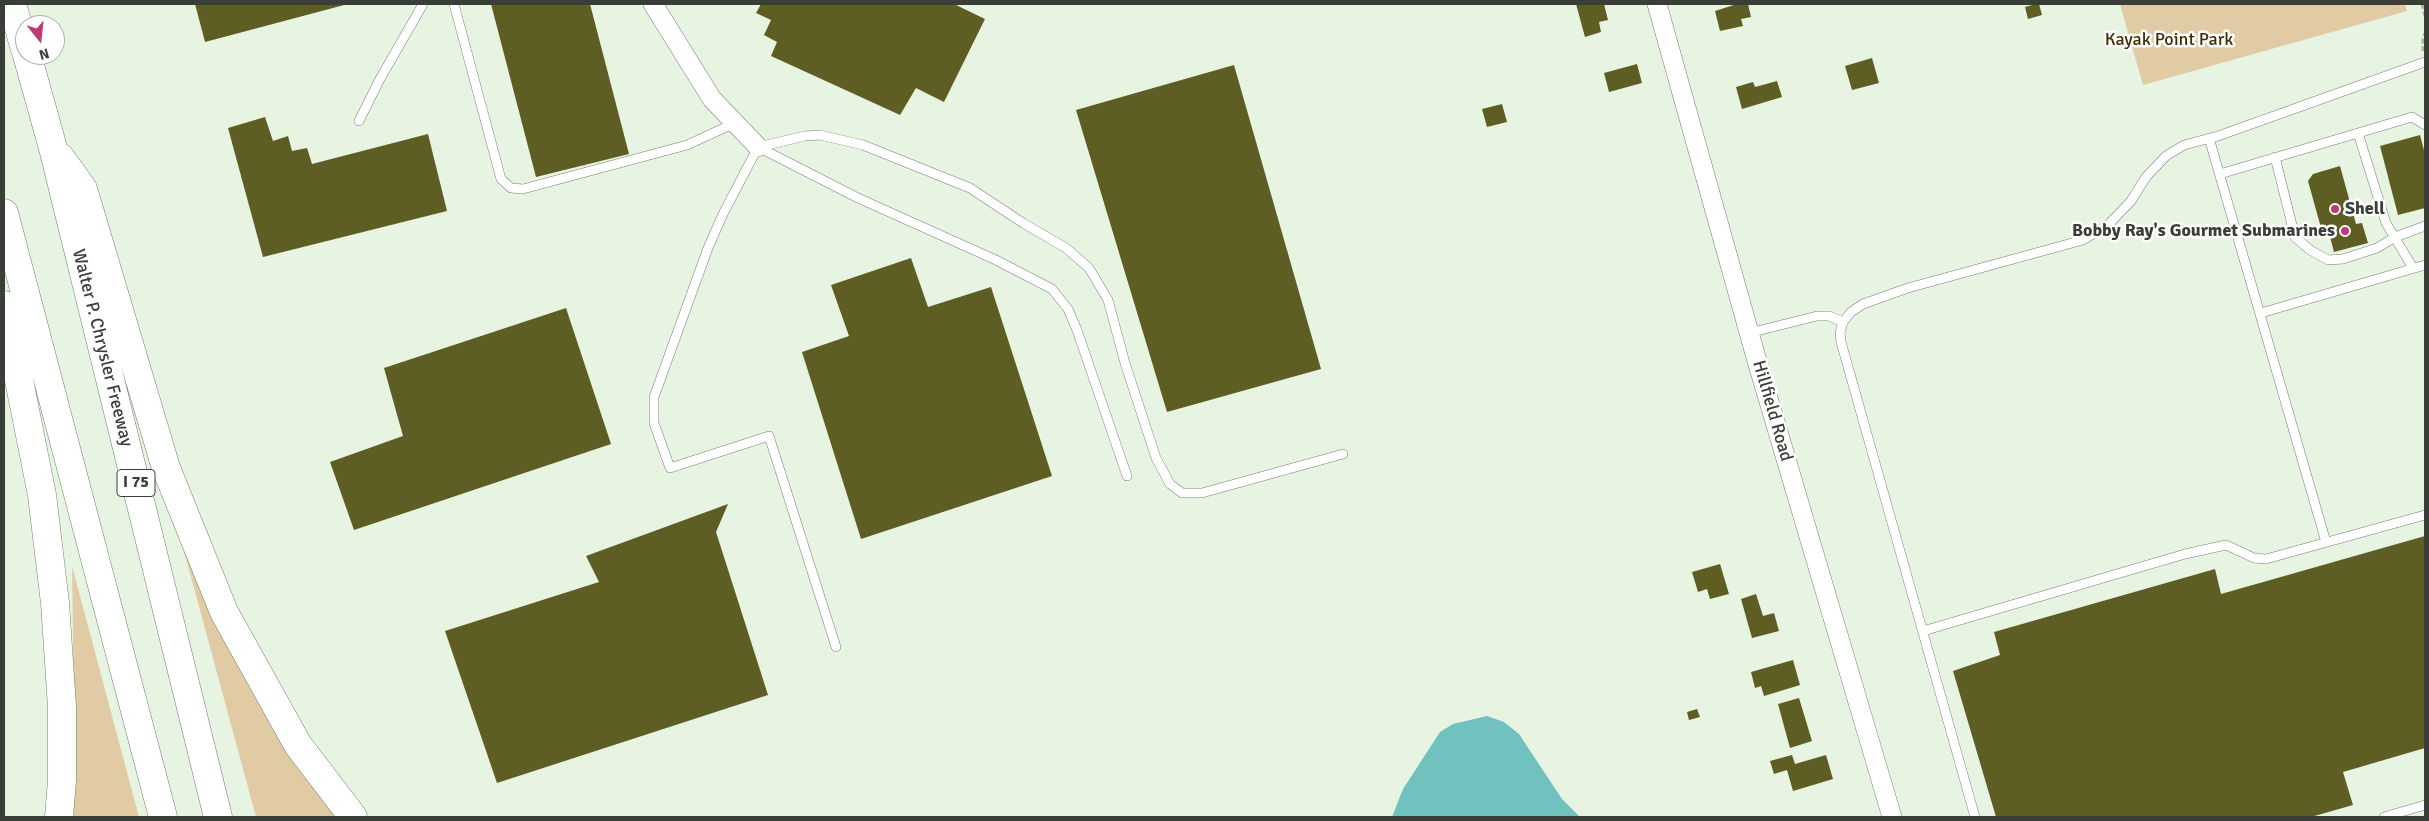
<!DOCTYPE html>
<style>
body{margin:0}
#map{position:relative;width:2429px;height:821px;overflow:hidden;background:#e7f4e2;font-family:Signika,sans-serif}
canvas{display:block}
.frame{position:absolute;inset:0;border:5px solid #393e37;pointer-events:none}
.north{position:absolute;left:15px;top:15px;width:50px;height:50px;box-sizing:border-box;background:#fff;border:1px solid #b0b2af;border-radius:50%;rotate:164deg;font-size:14px;font-weight:700;line-height:20px;text-align:center;color:#393e37}
.north::after{content:'';display:block;margin:auto;width:18px;height:22px;background:#c13974;clip-path:polygon(50% 0,100% 100%,50% 72%,0 100%)}
</style>
<div id="map">
<canvas width="2429" height="821"></canvas>
<div class="frame"></div>
<div class="north">N</div>
</div>
<script>
const context = document.querySelector('canvas').getContext('2d');
context.lineJoin = 'round';
function fillPath(path, color) {
  context.fillStyle = color;
  context.fill(path, 'evenodd');
}
function shape(rows) {
  const path = new Path2D();
  for (const r of rows) {
    path.moveTo(r[0], r[1]);
    for (let i = 2; i < r.length; i += 2) path.lineTo(r[i], r[i + 1]);
  }
  return path;
}
function trace(path, color, width, dash) {
  context.strokeStyle = color;
  context.lineWidth = width;
  context.lineCap = dash ? 'butt' : 'round';
  context.setLineDash(dash || []);
  context.stroke(path);
}
function label(font, color, halo, rows, align = 'center') {
  context.font = font + ' Signika,sans-serif';
  context.lineWidth = 5;
  context.setLineDash([]);
  context.textBaseline = 'middle';
  context.strokeStyle = halo;
  context.fillStyle = color;
  for (const [text, x, y, turn = 0] of rows) {
    context.save();
    context.translate(x, y);
    context.rotate((+turn || 0) * Math.PI / 180);
    context.textAlign = isNaN(turn) ? turn : align;
    if (halo) context.strokeText(text, 0, 0);
    context.fillText(text, 0, 0);
    context.restore();
  }
}
const green = shape([
 [2120,4,2405,4,2407,11,2143,85],
 [181,540,336,817,256,817],
 [72,566,139,817,71,817,74,714]
]);
const water = shape([
 [1487,716,1504,722,1519,734,1562,799,1580,817,1392,817,1403,789,1440,732,1453,724]
]);
const building = shape([
 [195,4,348,4,205,42],
 [491,4,590,4,629,154,536,177],
 [761,4,954,4,985,19,944,102,916,88,900,115,771,56,777,42,764,35,771,20,756,13],
 [1576,4,1604,4,1608,20,1599,22,1601,32,1585,37],
 [1737,4,1748,4,1751,17,1741,19,1743,26,1720,31,1715,11],
 [2036,4,2039,4,2042,15,2028,19,2025,7],
 [1872,58,1879,83,1852,90,1845,66],
 [1637,64,1642,83,1609,92,1604,73],
 [1234,65,1321,369,1167,412,1076,110],
 [1777,81,1782,97,1742,109,1736,87,1753,82,1755,87],
 [1502,104,1507,122,1487,127,1482,109],
 [265,117,273,141,288,136,292,151,307,148,312,164,428,134,447,211,263,257,228,128],
 [2420,135,2425,154,2425,208,2398,215,2380,146],
 [2340,166,2356,224,2362,223,2368,243,2334,252,2329,233,2323,235,2308,181,2313,174],
 [911,258,928,307,991,287,1052,476,861,539,802,352,849,336,831,285],
 [566,308,611,444,354,530,330,462,403,436,384,368],
 [728,504,716,532,768,695,497,783,445,631,599,582,586,556],
 [2425,536,2425,748,2343,772,2353,805,2311,817,1996,817,1953,671,2000,655,1994,632,2215,569,2221,594],
 [1720,564,1729,594,1710,599,1707,589,1698,592,1692,572],
 [1756,594,1763,616,1774,613,1779,631,1752,638,1741,599],
 [1793,660,1800,685,1764,696,1761,686,1755,688,1751,672],
 [1799,698,1812,741,1790,748,1778,704],
 [1697,709,1700,717,1689,720,1687,712],
 [1792,755,1795,764,1826,755,1833,779,1793,791,1787,770,1774,774,1770,761]
]);
const path = shape([
 [2422,4,2425,16],
 [2423,51,2423,40,2425,33]
]);
const service = shape([
 [454,4,501,179,511,188,523,189,687,145,735,123],
 [359,121,380,79,423,4],
 [2358,133,2386,223,2413,268],
 [2209,138,2326,542],
 [758,147,858,198,996,260,1052,289,1068,309,1077,330,1127,476],
 [2275,157,2295,237,2310,250,2328,260,2343,259,2377,248,2395,237,2425,226],
 [2220,174,2412,117,2425,125],
 [2261,313,2425,265],
 [1749,333,1817,316,1829,316,1843,322],
 [1923,631,2185,554,2226,545,2254,558,2266,559,2425,515],
 [836,647,769,436,670,468,654,423,654,397,708,248,723,214,758,147,805,136,820,135,863,145,970,188,1023,223,1066,248,1089,268,1108,300,1125,363,1156,458,1170,484,1182,493,1202,493,1343,454],
 [1975,817,1841,342,1840,333,1843,322,1851,312,1863,304,1908,288,2083,240,2108,225,2131,201,2146,177,2166,156,2184,145,2218,136,2425,62],
 [2384,817,2425,805]
]);
const minor = shape([
 [653,4,712,99,758,147],
 [1657,4,1757,361,1892,817]
]);
const motorway = shape([
 [12,4,25,49],
 [27,55,53,148,218,817],
 [60,157,83,189,166,468,224,612,298,745,353,817],
 [4,213,163,817],
 [4,305,42,495,55,603,62,707,62,780,59,817]
]);
const markers = [
 [2335,209,5,"#c13974"],
 [2345,231,5,"#c13974"]
];
const shields = [
 [136,483,38]
];
const shieldNames = [
 ["I 75",136,483]
];
const parkNames = [
 ["Kayak Point Park",2169,40]
];
const poiNames = [
 ["Shell",2345,209],
 ["Bobby Ray's Gourmet Submarines",2335,231,"right"]
];
const streetNames = [
 ["Walter P. Chrysler Freeway",102,348,76],
 ["Hillfield Road",1772,411,74]
];
fillPath(green, '#e0cba5');
fillPath(water, '#71c1be');
fillPath(building, '#5d5d24');
trace(service, '#768172', 10);
trace(minor, '#768172', 20);
trace(motorway, '#768172', 29);
trace(path, '#aab5a6', 3, [5, 2.5]);
trace(service, '#fff', 9);
trace(minor, '#fff', 19);
trace(motorway, '#fff', 28);
for (const [x, y, r, color] of markers) {
  const dot = new Path2D();
  dot.arc(x, y, r, 0, 2 * Math.PI);
  context.fillStyle = color;
  context.fill(dot);
  trace(dot, '#fff', 2);
}
for (const [x, y, w] of shields) {
  const box = new Path2D();
  box.roundRect(x - w / 2, y - 13.5, w, 27, 4);
  context.fillStyle = '#fff';
  context.fill(box);
  trace(box, '#393e37', 1);
}
label('bold 16px', '#393e37', null, shieldNames);
label('18px', '#422d00', '#fff', parkNames);
label('bold 18px', '#393e37', '#fff', poiNames, 'left');
label('18px', '#393e37', '#fff', streetNames);
</script>
